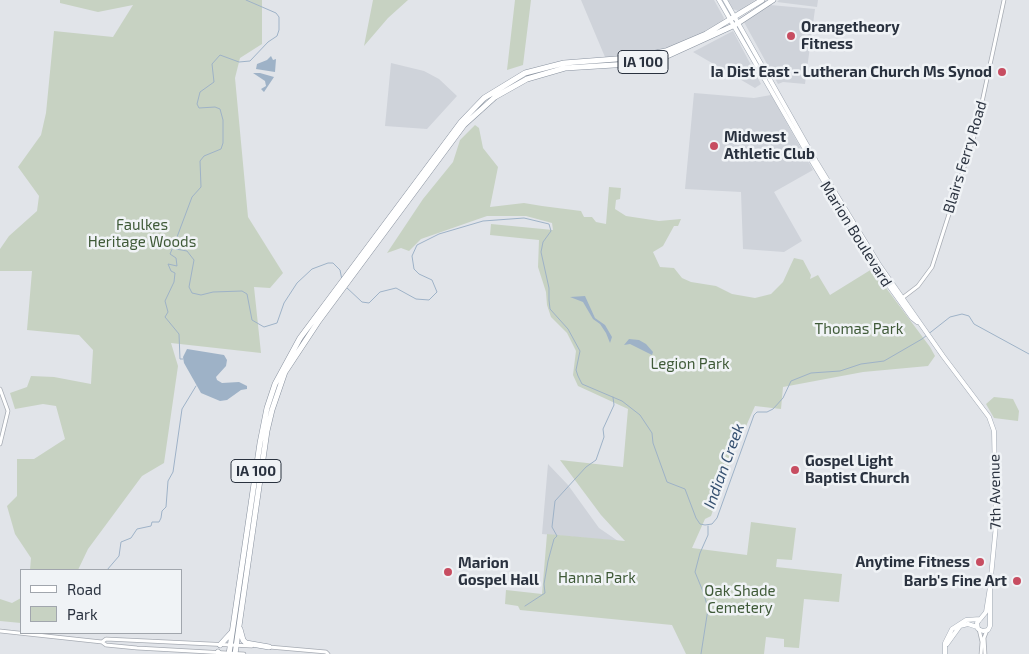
<!DOCTYPE html>
<style>
body{margin:0}
#map{position:relative;width:1029px;height:654px;overflow:hidden;background:#e1e4e9;font-family:"Exo 2",sans-serif}
canvas{display:block}
.legend{position:absolute;left:20px;top:569px;width:162px;height:65px;box-sizing:border-box;background:#f0f3f6;border:1px solid #a1a6ad;margin:0;padding:6px 9px;list-style:none;font-size:15px;color:#2a323f}
.legend li{display:flex;align-items:center;gap:10px;height:25px}
.legend b{width:25px;border:1px solid #a1a6ad}
</style>
<div id="map">
<canvas width="1029" height="654"></canvas>
<ul class="legend">
<li><b style="height:6px;background:#fff"></b>Road</li>
<li><b style="height:14px;background:#c7d2c2"></b>Park</li>
</ul>
</div>
<script>
const context = document.querySelector('canvas').getContext('2d');
context.lineJoin = 'round';
function fillPath(path, color) {
  context.fillStyle = color;
  context.fill(path, 'evenodd');
}
function shape(rows) {
  const path = new Path2D();
  for (const r of rows) {
    path.moveTo(r[0], r[1]);
    for (let i = 2; i < r.length; i += 2) path.lineTo(r[i], r[i + 1]);
  }
  return path;
}
function trace(path, color, width, dash) {
  context.strokeStyle = color;
  context.lineWidth = width;
  context.lineCap = dash ? 'butt' : 'round';
  context.setLineDash(dash || []);
  context.stroke(path);
}
function label(font, color, halo, rows, align = 'center') {
  context.font = font + ' "Exo 2",sans-serif';
  context.lineWidth = 5;
  context.setLineDash([]);
  context.textBaseline = 'middle';
  context.strokeStyle = halo;
  context.fillStyle = color;
  for (const [text, x, y, turn = 0] of rows) {
    context.save();
    context.translate(x, y);
    context.rotate((+turn || 0) * Math.PI / 180);
    context.textAlign = isNaN(turn) ? turn : align;
    if (halo) context.strokeText(text, 0, 0);
    context.fillText(text, 0, 0);
    context.restore();
  }
}
const built = shape([
 [581,0,714,0,724,18,723,21,692,39,674,46,639,55,605,57],
 [727,0,755,0,739,11,732,9],
 [779,0,818,0,817,7,777,2],
 [770,5,815,9,805,84,783,82,778,84,744,22],
 [733,31,761,84,755,88,693,52],
 [391,63,424,71,439,79,457,96,427,129,385,126],
 [694,93,754,98,771,95,813,170,774,192,802,241,784,252,743,249,741,192,685,189],
 [548,464,568,485,599,528,618,541,542,534]
]);
const green = shape([
 [60,0,262,0,262,44,240,58,235,78,248,217,283,273,270,288,254,287,261,353,171,343,178,366,164,463,142,476,88,549,78,570,30,570,31,558,15,534,7,506,17,496,17,459,34,459,65,439,56,406,43,404,15,409,10,393,27,387,31,376,54,377,91,384,93,350,79,335,27,330,32,271,0,271,0,249,9,236,37,211,39,196,18,167,41,135,46,113,54,31,113,37,133,5,98,12,60,3],
 [373,0,408,0,388,18,364,46],
 [515,0,531,0,523,65,507,70],
 [475,125,479,128,483,148,498,167,490,207,524,203,542,206,581,211,584,217,592,217,596,222,606,224,609,187,621,188,620,199,616,200,615,209,626,216,659,221,681,219,678,226,674,226,663,246,653,252,660,267,674,268,682,278,691,282,716,286,732,294,755,298,771,294,783,282,794,258,803,260,811,275,810,279,818,275,830,295,872,269,930,347,935,356,928,366,863,372,783,387,781,409,755,406,727,469,711,516,705,519,692,548,747,555,751,522,796,528,792,560,777,559,776,567,842,574,839,602,804,599,799,648,784,647,784,639,766,637,764,654,686,654,672,625,520,610,518,606,505,604,506,590,542,594,547,534,625,541,601,515,560,460,623,467,628,409,578,386,573,375,576,351,567,333,551,317,547,305,546,292,538,267,539,240,490,235,491,224,553,230,552,223,526,216,487,216,421,239,409,251,401,248,387,253,423,199,453,162,460,140],
 [994,397,1013,399,1019,411,1018,421,994,418,986,404],
 [21,598,21,623,0,621,0,599,12,603]
]);
const water = shape([
 [271,56,273,60,276,59,275,72,256,69,257,64,267,60],
 [260,73,274,77,264,92,261,89,266,86,265,81,253,73],
 [585,296,595,318,605,325,612,337,610,343,606,333,600,324,593,319,583,302,570,297],
 [629,339,639,340,646,344,653,352,652,355,630,344,624,345],
 [187,349,224,355,227,360,226,366,216,377,217,380,222,383,239,382,247,386,247,389,241,390,227,400,220,401,201,393,184,363,183,357]
]);
const stream = shape([
 [246,0,276,13,279,17,279,30,277,36,268,42,250,61,239,62,220,55,212,64,214,82,200,92,197,104,199,108,215,107,220,109,223,120,223,143,221,149,204,156,200,161,201,187,192,197,174,245,176,249,187,251,194,260,189,287,192,293,201,295,213,292,242,291,247,294,252,320,264,327,277,323,284,303,297,283,312,269,328,263,333,263,340,270,342,280],
 [173,247,170,254,176,258,177,266,168,264,171,271,175,273,174,282,165,301,168,312,165,317,179,334,180,359,183,359],
 [346,287,362,302,369,303,380,292,396,288,416,299,429,300,437,292,432,280,419,274,414,269,412,256,417,245,439,234,483,221,524,218,549,224,551,231,543,242,541,252,549,288,549,300,550,309,568,329,580,351,576,370,578,376,582,384,622,401,640,415,652,433,653,443,667,482,685,489,696,518,700,524,705,525,712,524,717,518,754,415,757,412,767,412,773,409,783,398,791,381,811,373,840,371,861,364,884,361,922,339,950,317,962,314,969,316,974,324,1029,354],
 [107,570,119,556,121,542,131,538,137,529,151,526,152,522,159,522,161,518,162,511,166,507,168,481,173,472,182,409,196,386],
 [525,606,545,593,544,584,548,561,554,539,557,536,552,527,555,501,586,467,596,460,604,437,603,429,614,405,613,397],
 [701,654,708,609,704,594,695,572,700,553,708,535,708,526]
]);
const secondary = shape([
 [901,299,918,286,932,267,976,130,1004,0],
 [0,389,8,411,0,444],
 [979,629,982,642,981,654],
 [0,631,102,642,106,645,137,648,244,654],
 [102,642,106,639,252,646],
 [269,647,326,652,328,654],
 [985,654,984,638,987,630]
]);
const primary = shape([
 [719,0,814,165,877,269,912,318,917,322],
 [725,0,816,161,880,266,943,356,989,417,994,431,996,525,990,587,990,626,988,630,983,631,978,629,977,623,986,612,990,587],
 [947,644,960,626,968,624,977,627],
 [945,654,945,643,952,629,966,620,980,619]
]);
const highway = shape([
 [240,629,243,640,246,643,269,647],
 [220,645,231,633],
 [218,652,220,654],
 [229,654,260,443,267,408,275,384,300,338,461,122,484,98,525,73,564,63,629,58,666,51,706,34,762,0],
 [235,654,267,431,272,410,285,372,318,322,464,125,495,97,527,79,565,68,630,64,667,56,735,25,773,0]
]);
const markers = [
 [791,36,5,"#c74d61"],
 [1002,72,5,"#c74d61"],
 [714,146,5,"#c74d61"],
 [795,470,5,"#c74d61"],
 [980,562,5,"#c74d61"],
 [448,572,5,"#c74d61"],
 [1017,581,5,"#c74d61"]
];
const shields = [
 [643,62,50],
 [256,471,50]
];
const shieldNames = [
 ["IA 100",643,62],
 ["IA 100",256,471]
];
const poiNames = [
 ["Orangetheory",801,27],
 ["Fitness",801,44],
 ["Ia Dist East - Lutheran Church Ms Synod",992,72,"right"],
 ["Midwest",724,137],
 ["Athletic Club",724,154],
 ["Gospel Light",805,461],
 ["Baptist Church",805,478],
 ["Anytime Fitness",970,562,"right"],
 ["Marion",458,563],
 ["Gospel Hall",458,580],
 ["Barb's Fine Art",1007,581,"right"]
];
const streetNames = [
 ["Blairs Ferry Road",965,157,-73],
 ["Marion Boulevard",856,234,58],
 ["7th Avenue",995,492,-91]
];
const parkNames = [
 ["Faulkes",142,225],
 ["Heritage Woods",142,242],
 ["Thomas Park",859,329],
 ["Legion Park",690,364],
 ["Hanna Park",597,578],
 ["Oak Shade",740,591],
 ["Cemetery",740,608]
];
const waterNames = [
 ["Indian Creek",724,466,-70]
];
fillPath(built, '#cfd3da');
fillPath(green, '#c7d2c2');
fillPath(water, '#9eb2c7');
trace(stream, '#9eb2c7', 1);
trace(secondary, '#a6abb3', 4.5);
trace(primary, '#a1a9b4', 5);
trace(highway, '#89929f', 6);
trace(secondary, '#fff', 3);
trace(primary, '#fff', 4);
trace(highway, '#fff', 5);
for (const [x, y, r, color] of markers) {
  const dot = new Path2D();
  dot.arc(x, y, r, 0, 2 * Math.PI);
  context.fillStyle = color;
  context.fill(dot);
  trace(dot, '#f0f3f6', 2);
}
for (const [x, y, w] of shields) {
  const box = new Path2D();
  box.roundRect(x - w / 2, y - 11.5, w, 23, 4);
  context.fillStyle = '#f0f3f6';
  context.fill(box);
  trace(box, '#2a323f', 1);
}
label('bold 14px', '#2a323f', null, shieldNames);
label('bold 15px', '#2a323f', '#f0f3f6', poiNames, 'left');
label('15px', '#2a323f', '#f0f3f6', streetNames);
label('15px', '#3f5a38', '#f0f3f6', parkNames);
label('italic 16px', '#365171', '#f0f3f6', waterNames);
</script>
